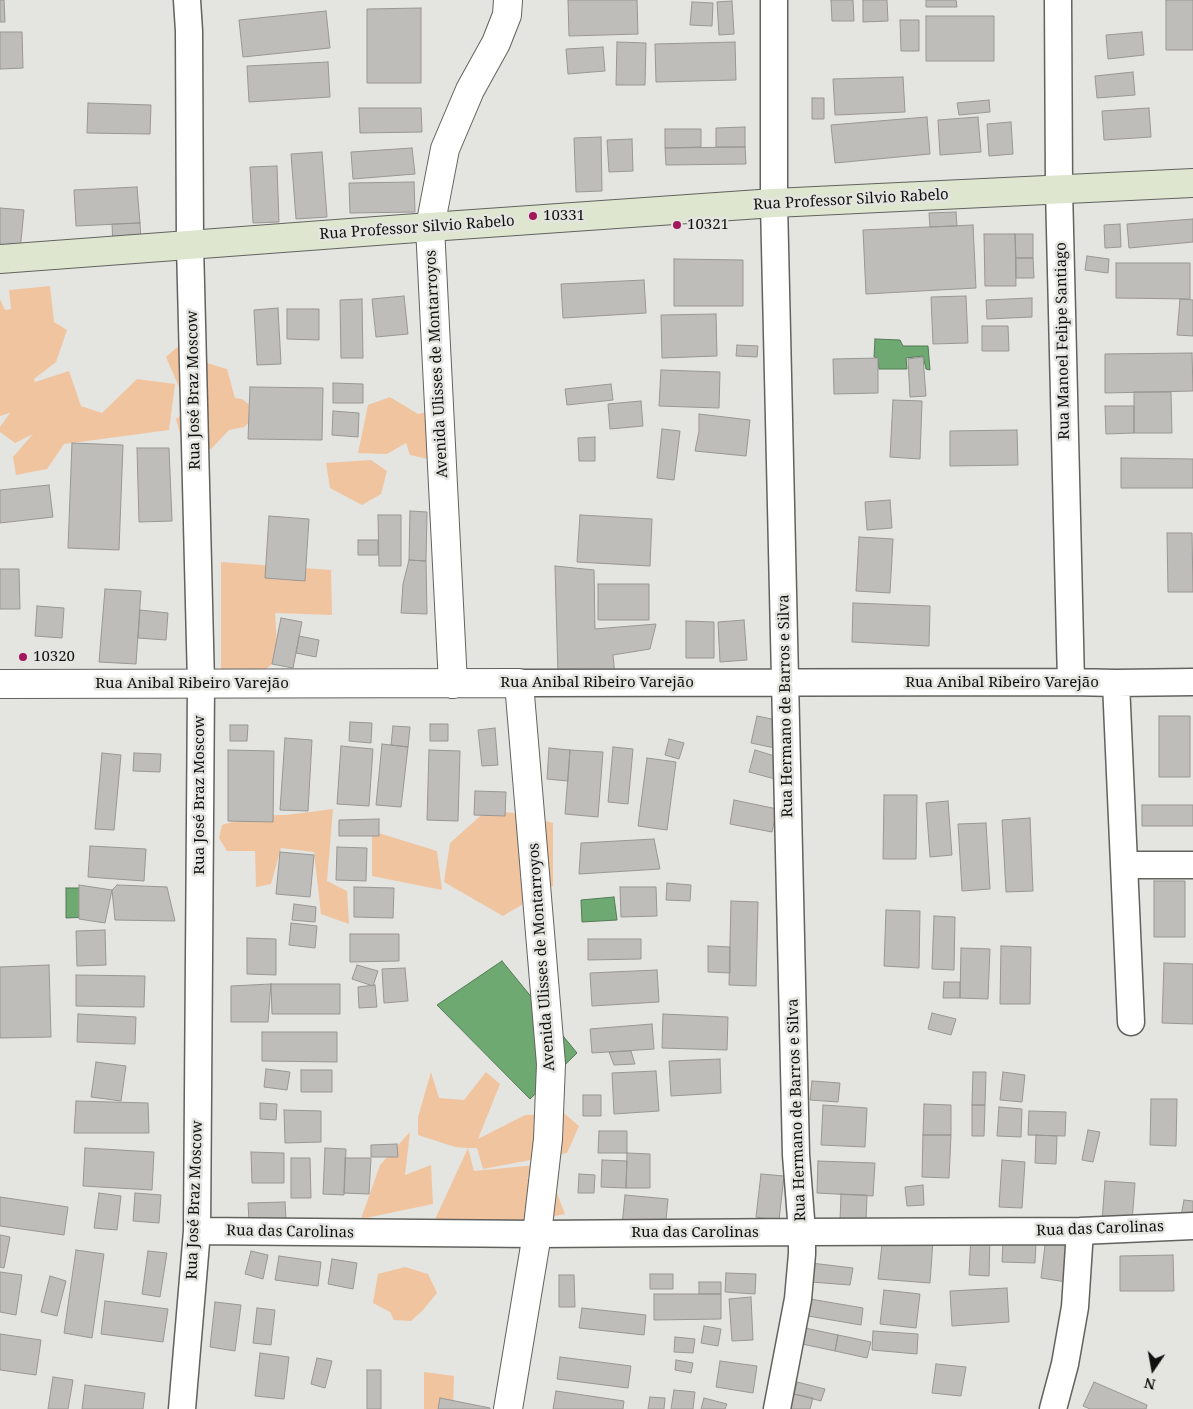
<!DOCTYPE html>
<meta charset="utf-8">
<style>
body{margin:0}
#map{position:relative;width:1193px;height:1409px;overflow:hidden;background:#e4e4e0;font-family:"Noto Serif",serif}
canvas{display:block}
.north{position:absolute;left:1128px;top:1344px;width:50px;height:50px;-webkit-text-stroke:4px #e4e4e0;paint-order:stroke;rotate:192deg;font-size:14px;font-weight:700;line-height:20px;text-align:center;color:#111110}
.north::after{content:'';display:block;margin:auto;width:18px;height:22px;background:#111110;clip-path:polygon(50% 0,100% 100%,50% 72%,0 100%)}
</style>
<div id="map">
<canvas width="1193" height="1409"></canvas>
<div class="north">N</div>
</div>
<script>
const context = document.querySelector('canvas').getContext('2d');
context.lineJoin = 'round';
function fillPath(path, color) {
  context.fillStyle = color;
  context.fill(path, 'evenodd');
}
function shape(rows) {
  const path = new Path2D();
  for (const r of rows) {
    path.moveTo(r[0], r[1]);
    for (let i = 2; i < r.length; i += 2) path.lineTo(r[i], r[i + 1]);
  }
  return path;
}
function trace(path, color, width, dash) {
  context.strokeStyle = color;
  context.lineWidth = width;
  context.lineCap = dash ? 'butt' : 'round';
  context.setLineDash(dash || []);
  context.stroke(path);
}
function label(font, color, halo, rows, align = 'center') {
  context.font = font + ' "Noto Serif",serif';
  context.lineWidth = 5;
  context.setLineDash([]);
  context.textBaseline = 'middle';
  context.strokeStyle = halo;
  context.fillStyle = color;
  for (const [text, x, y, turn = 0] of rows) {
    context.save();
    context.translate(x, y);
    context.rotate((+turn || 0) * Math.PI / 180);
    context.textAlign = isNaN(turn) ? turn : align;
    if (halo) context.strokeText(text, 0, 0);
    context.fillText(text, 0, 0);
    context.restore();
  }
}
const green = shape([
 [50,286,54,322,67,330,56,362,34,379,35,382,69,371,81,406,102,413,137,379,175,384,169,430,64,444,47,469,16,475,13,457,33,434,15,443,0,432,0,427,10,413,0,416,0,299,5,310,11,309,9,290],
 [181,344,200,361,227,369,235,398,242,399,260,413,244,427,229,430,211,449,183,445,176,419,189,410,166,357],
 [390,397,418,414,453,406,452,443,428,459,410,455,406,443,387,454,358,453,368,405],
 [371,460,387,471,381,494,362,505,330,488,326,463],
 [221,562,331,570,332,615,275,613,278,660,260,673,221,675],
 [333,809,327,881,347,891,349,924,321,914,314,852,281,848,271,884,256,887,255,851,227,851,219,838,222,825,256,815,286,815],
 [487,810,513,813,553,823,553,886,503,916,444,882,450,843],
 [372,831,437,851,442,890,372,876],
 [431,1072,439,1098,464,1100,486,1072,500,1084,478,1139,525,1115,565,1114,579,1126,567,1153,483,1169,477,1148,468,1148,474,1171,536,1165,527,1179,553,1183,565,1214,522,1223,491,1242,462,1247,425,1241,468,1148,455,1147,418,1135,418,1117],
 [410,1132,405,1175,431,1165,433,1204,361,1219,380,1165],
 [405,1267,428,1274,437,1293,422,1311,411,1321,394,1320,390,1312,373,1303,378,1274],
 [424,1372,454,1376,453,1409,424,1409]
]);
const water = shape([
 [875,339,900,340,903,346,928,346,930,370,926,369,923,356,906,358,907,369,879,369,878,358,874,357,875,339],
 [66,888,80,888,89,917,66,918,66,888],
 [614,897,617,920,582,922,581,900,614,897],
 [502,961,577,1053,530,1099,437,1005,502,961]
]);
const building = shape([
 [0,0,4,0,5,22,0,22,0,0],
 [568,0,637,0,638,34,569,36,568,0],
 [831,0,853,0,854,21,832,21,831,0],
 [863,0,887,0,888,21,863,22,863,0],
 [926,0,956,0,957,7,926,7,926,0],
 [1166,0,1193,0,1193,50,1166,50,1166,0],
 [732,1,734,34,719,35,717,2,732,1],
 [692,2,713,3,712,26,690,25,692,2],
 [421,8,421,83,367,83,367,9,421,8],
 [326,11,330,48,243,57,239,20,326,11],
 [926,16,994,16,994,61,926,61,926,16],
 [900,20,919,20,919,51,901,51,900,20],
 [0,32,22,32,23,68,0,69,0,32],
 [1142,32,1144,55,1108,59,1106,35,1142,32],
 [617,42,646,43,645,85,616,85,617,42],
 [735,42,736,80,656,82,655,44,735,42],
 [603,47,605,71,568,74,566,49,603,47],
 [328,62,330,97,249,102,247,66,328,62],
 [1133,72,1135,95,1097,98,1095,76,1133,72],
 [903,77,905,112,835,115,833,79,903,77],
 [812,98,824,98,824,119,812,119,812,98],
 [989,100,990,112,959,115,957,103,989,100],
 [88,103,151,105,150,134,87,133,88,103],
 [359,108,421,108,422,132,360,133,359,108],
 [1149,108,1151,137,1104,140,1102,111,1149,108],
 [927,117,930,154,835,163,831,125,927,117],
 [978,117,981,152,940,155,938,120,978,117],
 [1011,122,1013,154,989,156,987,124,1011,122],
 [745,127,745,147,716,147,716,128,745,127],
 [665,129,701,129,701,147,665,148,665,129],
 [601,137,602,191,576,192,574,138,601,137],
 [632,139,633,171,609,172,607,140,632,139],
 [745,147,746,164,666,165,665,148,745,147],
 [412,148,415,174,353,179,351,152,412,148],
 [322,152,327,217,296,219,291,154,322,152],
 [277,166,279,222,253,223,250,167,277,166],
 [414,182,415,212,350,213,349,183,414,182],
 [137,187,140,223,76,226,74,190,137,187],
 [0,208,24,210,20,251,0,249,0,208],
 [956,212,957,226,930,227,929,213,956,212],
 [1193,219,1193,242,1129,248,1127,224,1193,219],
 [140,223,141,243,113,245,112,224,140,223],
 [1120,224,1121,247,1105,248,1104,225,1120,224],
 [973,225,976,288,866,294,863,230,973,225],
 [984,234,1015,234,1016,286,985,286,984,234],
 [1015,234,1033,234,1033,258,1016,258,1015,234],
 [1087,256,1109,259,1108,273,1085,270,1087,256],
 [1016,258,1033,258,1034,278,1016,278,1016,258],
 [674,259,743,260,743,306,674,306,674,259],
 [1116,263,1190,263,1190,299,1116,298,1116,263],
 [644,280,646,313,563,318,561,284,644,280],
 [404,296,408,334,376,337,372,299,404,296],
 [966,296,968,343,933,344,931,297,966,296],
 [1032,298,1032,317,987,319,986,300,1032,298],
 [362,299,363,358,341,358,340,300,362,299],
 [1180,299,1193,300,1193,336,1177,335,1180,299],
 [278,308,281,364,257,365,254,310,278,308],
 [287,309,319,309,319,340,287,339,287,309],
 [716,314,717,356,662,358,661,315,716,314],
 [982,326,1008,326,1009,351,982,351,982,326],
 [737,345,758,346,757,357,736,356,737,345],
 [1192,353,1193,391,1105,393,1105,354,1192,353],
 [923,357,926,396,910,397,908,359,923,357],
 [878,358,878,393,834,394,833,359,878,358],
 [661,370,720,372,719,408,659,406,661,370],
 [333,383,363,384,363,403,333,403,333,383],
 [611,384,613,400,567,405,565,389,611,384],
 [250,387,323,388,322,440,248,439,250,387],
 [1134,392,1171,392,1172,433,1134,433,1134,392],
 [893,400,922,401,920,459,890,457,893,400],
 [641,401,643,426,610,429,608,404,641,401],
 [1105,406,1134,406,1134,433,1106,434,1105,406],
 [333,411,359,413,358,437,332,435,333,411],
 [699,414,750,420,746,456,695,451,699,431,699,414],
 [662,429,680,431,674,480,657,478,662,429],
 [1017,430,1018,465,950,466,950,431,1017,430],
 [595,437,595,461,579,461,578,438,595,437],
 [72,443,123,445,119,550,68,548,72,443],
 [137,448,169,448,172,521,139,522,137,448],
 [1121,458,1193,459,1193,488,1121,488,1121,458],
 [49,485,53,517,0,523,0,490,49,485],
 [890,500,892,528,867,530,865,502,890,500],
 [410,511,427,512,426,561,409,560,410,511],
 [378,515,401,515,401,566,379,566,378,515],
 [580,515,652,519,650,566,577,562,580,515],
 [269,516,309,519,305,581,265,578,269,516],
 [1167,533,1192,533,1193,592,1168,592,1167,533],
 [859,537,893,539,890,593,856,591,859,537],
 [358,540,378,540,378,555,358,555,358,540],
 [409,560,426,561,427,614,401,613,403,584,409,560],
 [555,566,594,570,595,629,656,624,650,649,613,655,615,676,558,675,555,566],
 [0,569,19,569,20,609,0,609,0,569],
 [598,584,649,584,649,620,598,620,598,584],
 [105,589,141,591,136,664,99,662,105,589],
 [853,603,930,606,929,646,852,642,853,603],
 [37,606,64,608,62,638,35,636,37,606],
 [140,610,168,613,166,640,138,638,140,610],
 [281,618,302,622,293,668,272,664,281,618],
 [744,620,747,660,720,662,718,622,744,620],
 [686,621,714,622,714,658,686,658,686,621],
 [299,636,319,640,316,657,296,653,299,636],
 [757,716,781,721,775,748,751,743,757,716],
 [1159,716,1190,716,1190,777,1159,777,1159,716],
 [350,722,372,723,371,743,349,741,350,722],
 [430,724,448,724,448,741,430,741,430,724],
 [230,725,248,725,247,741,230,741,230,725],
 [393,726,410,727,408,747,391,745,393,726],
 [495,728,498,765,482,766,478,730,495,728],
 [285,738,312,740,308,811,280,810,285,738],
 [669,739,684,743,679,759,665,755,669,739],
 [382,744,408,747,401,807,376,805,382,744],
 [341,746,373,749,369,806,337,804,341,746],
 [613,747,633,749,628,804,608,802,613,747],
 [549,748,570,750,568,781,547,779,549,748],
 [228,750,274,751,273,822,228,821,228,750],
 [429,750,460,751,458,821,427,820,429,750],
 [570,750,603,752,598,817,565,814,570,750],
 [755,750,781,758,775,779,749,772,755,750],
 [102,753,121,755,114,830,95,829,102,753],
 [134,753,161,754,160,772,133,771,134,753],
 [647,758,676,762,667,830,638,826,647,758],
 [475,791,506,792,505,816,474,815,475,791],
 [884,795,917,795,916,859,883,859,884,795],
 [734,800,777,809,772,832,730,824,734,800],
 [948,801,952,855,930,857,926,803,948,801],
 [1142,805,1193,805,1193,826,1142,826,1142,805],
 [1030,818,1033,891,1006,892,1002,820,1030,818],
 [379,819,379,836,339,836,339,820,379,819],
 [986,823,990,889,962,891,958,824,986,823],
 [654,839,660,869,579,874,581,843,654,839],
 [90,846,146,849,144,881,88,877,90,846],
 [337,847,367,848,366,881,336,880,337,847],
 [280,852,314,855,310,897,276,894,280,852],
 [1154,881,1185,881,1185,937,1154,937,1154,881],
 [667,883,691,885,690,901,666,900,667,883],
 [79,885,112,890,105,923,79,919,79,885],
 [117,885,167,887,175,921,115,920,112,890,117,885],
 [354,887,394,888,393,918,354,917,354,887],
 [620,887,656,887,657,916,621,917,620,887],
 [731,901,758,902,756,986,729,985,731,901],
 [294,904,316,907,315,922,292,920,294,904],
 [886,910,920,911,919,968,884,966,886,910],
 [934,916,955,917,954,970,932,969,934,916],
 [291,923,317,926,315,948,289,945,291,923],
 [105,930,106,965,77,966,76,931,105,930],
 [350,934,399,934,399,961,350,962,350,934],
 [247,938,276,939,276,975,247,974,247,938],
 [588,939,641,939,641,959,588,960,588,939],
 [708,946,730,947,730,973,708,972,708,946],
 [1001,946,1031,947,1030,1004,1000,1004,1001,946],
 [961,948,990,949,988,999,960,998,961,948],
 [1164,963,1193,964,1193,1024,1162,1023,1164,963],
 [49,965,51,1037,0,1038,0,967,49,965],
 [357,965,378,971,373,986,352,979,357,965],
 [405,968,408,1001,384,1003,382,969,405,968],
 [657,970,659,1002,592,1006,590,973,657,970],
 [76,975,145,976,144,1007,76,1006,76,975],
 [944,982,960,982,960,998,943,998,944,982],
 [271,984,268,1022,231,1022,231,986,271,984],
 [271,984,340,984,340,1014,272,1014,271,984],
 [375,985,377,1007,359,1008,358,987,375,985],
 [932,1013,956,1019,951,1035,928,1029,932,1013],
 [78,1014,136,1017,135,1044,77,1042,78,1014],
 [663,1014,728,1017,727,1050,662,1048,663,1014],
 [652,1024,654,1049,592,1053,590,1029,652,1024],
 [262,1032,337,1032,337,1062,262,1061,262,1032],
 [631,1051,635,1064,614,1065,609,1052,631,1051],
 [720,1059,721,1093,671,1096,669,1061,720,1059],
 [96,1062,126,1066,121,1101,91,1097,96,1062],
 [266,1069,290,1072,287,1090,264,1087,266,1069],
 [301,1070,332,1070,332,1092,301,1092,301,1070],
 [656,1071,659,1111,614,1114,612,1073,656,1071],
 [973,1072,986,1072,985,1105,972,1105,973,1072],
 [1003,1072,1025,1075,1022,1102,1000,1100,1003,1072],
 [812,1081,840,1083,838,1102,810,1100,812,1081],
 [583,1095,601,1095,601,1116,583,1116,583,1095],
 [1151,1099,1177,1099,1176,1146,1150,1145,1151,1099],
 [76,1101,148,1103,149,1133,74,1133,76,1101],
 [260,1103,277,1104,276,1120,260,1119,260,1103],
 [924,1104,951,1105,951,1135,923,1135,924,1104],
 [823,1105,867,1108,865,1147,821,1145,823,1105],
 [972,1105,985,1105,984,1136,972,1136,972,1105],
 [999,1107,1022,1109,1021,1137,997,1136,999,1107],
 [284,1110,321,1111,321,1142,285,1143,284,1110],
 [1029,1111,1066,1112,1065,1136,1028,1135,1029,1111],
 [1088,1130,1100,1132,1093,1162,1082,1160,1088,1130],
 [599,1131,627,1131,627,1153,598,1153,599,1131],
 [923,1135,951,1135,949,1178,922,1177,923,1135],
 [1036,1135,1057,1136,1056,1164,1035,1163,1036,1135],
 [397,1144,398,1157,371,1157,371,1145,397,1144],
 [85,1148,154,1152,152,1190,83,1186,85,1148],
 [325,1148,346,1149,344,1195,323,1194,325,1148],
 [251,1152,284,1153,284,1183,252,1183,251,1152],
 [627,1153,650,1154,650,1188,626,1188,627,1153],
 [291,1158,310,1158,311,1198,291,1198,291,1158],
 [345,1158,371,1158,369,1194,344,1193,345,1158],
 [602,1160,627,1161,626,1188,601,1187,602,1160],
 [1002,1160,1025,1162,1022,1208,999,1207,1002,1160],
 [818,1161,875,1163,873,1196,817,1193,818,1161],
 [579,1174,595,1175,594,1193,578,1193,579,1174],
 [761,1174,784,1176,779,1220,756,1217,761,1174],
 [1105,1181,1135,1183,1132,1222,1102,1221,1105,1181],
 [923,1185,924,1205,907,1206,905,1187,923,1185],
 [99,1193,121,1196,117,1230,94,1228,99,1193],
 [135,1193,161,1195,159,1223,133,1221,135,1193],
 [841,1194,867,1195,866,1222,840,1221,841,1194],
 [625,1195,668,1199,665,1230,622,1226,625,1195],
 [0,1197,68,1207,64,1235,0,1226,0,1197],
 [1184,1200,1193,1201,1193,1223,1180,1221,1184,1200],
 [285,1202,286,1220,249,1221,248,1203,285,1202],
 [0,1235,10,1237,4,1268,0,1267,0,1235],
 [971,1235,990,1236,989,1276,969,1275,971,1235],
 [883,1236,933,1240,930,1283,878,1279,883,1236],
 [1046,1237,1071,1240,1066,1282,1041,1278,1046,1237],
 [1003,1241,1036,1243,1035,1263,1002,1262,1003,1241],
 [76,1250,104,1254,92,1338,64,1333,76,1250],
 [148,1251,167,1253,160,1297,142,1294,148,1251],
 [251,1251,268,1255,263,1279,245,1274,251,1251],
 [1173,1255,1174,1291,1120,1291,1120,1256,1173,1255],
 [279,1256,321,1262,318,1286,275,1280,279,1256],
 [332,1259,357,1263,353,1289,328,1284,332,1259],
 [811,1263,853,1268,850,1285,811,1282,811,1263],
 [0,1272,22,1275,16,1315,0,1312,0,1272],
 [726,1273,756,1274,755,1294,725,1292,726,1273],
 [650,1274,673,1274,673,1289,650,1289,650,1274],
 [559,1275,574,1275,575,1307,559,1307,559,1275],
 [50,1276,66,1281,57,1316,41,1312,50,1276],
 [699,1282,721,1282,721,1294,699,1294,699,1282],
 [1007,1288,1009,1322,952,1326,950,1291,1007,1288],
 [884,1290,920,1294,916,1328,880,1324,884,1290],
 [654,1294,721,1294,721,1319,654,1320,654,1294],
 [751,1297,753,1340,732,1341,729,1299,751,1297],
 [810,1299,863,1308,861,1325,808,1316,810,1299],
 [105,1301,168,1309,163,1342,101,1334,105,1301],
 [215,1302,241,1305,235,1351,210,1347,215,1302],
 [257,1308,275,1310,271,1345,253,1343,257,1308],
 [582,1308,646,1315,644,1335,579,1328,582,1308],
 [704,1326,721,1329,718,1346,701,1343,704,1326],
 [805,1328,838,1335,835,1351,802,1344,805,1328],
 [873,1331,918,1334,917,1354,872,1350,873,1331],
 [0,1334,41,1340,36,1375,0,1370,0,1334],
 [838,1335,871,1342,867,1358,835,1351,838,1335],
 [675,1337,695,1339,693,1353,674,1352,675,1337],
 [260,1353,289,1357,284,1399,255,1396,260,1353],
 [560,1357,631,1366,628,1388,557,1379,560,1357],
 [317,1358,332,1361,325,1388,311,1384,317,1358],
 [676,1360,693,1363,691,1373,675,1370,676,1360],
 [720,1361,757,1366,753,1393,716,1387,720,1361],
 [936,1364,966,1367,961,1396,932,1393,936,1364],
 [367,1370,381,1370,381,1409,367,1409,367,1370],
 [53,1377,73,1380,68,1409,48,1409,53,1377],
 [797,1382,825,1389,821,1401,794,1394,797,1382],
 [1094,1382,1147,1405,1146,1409,1090,1409,1083,1406,1094,1382],
 [85,1385,145,1393,143,1409,82,1409,85,1385],
 [674,1390,695,1392,693,1409,671,1409,674,1390],
 [556,1391,624,1401,623,1409,553,1409,556,1391],
 [794,1394,813,1398,810,1409,790,1409,794,1394],
 [650,1397,665,1398,664,1409,648,1409,650,1397],
 [440,1398,490,1408,490,1409,438,1409,440,1398],
 [704,1398,727,1404,725,1409,701,1409,704,1398]
]);
const minor = shape([
 [774,0,774,203,796,1155,802,1232,802,1254,798,1299,777,1409],
 [1058,0,1059,189,1071,682],
 [519,683,1071,682,1116,683,1193,682],
 [1116,683,1131,1022],
 [1124,865,1193,865],
 [197,1231,537,1234,802,1232,1080,1231,1193,1226],
 [182,1409,197,1231,201,683,190,245,189,31,187,0],
 [1053,1409,1065,1364,1075,1307,1080,1231]
]);
const tertiary = shape([
 [0,684,519,683,551,1064,548,1139,537,1234,508,1409],
 [453,684,430,227,445,149,470,90,496,43,507,15,508,0]
]);
const secondary = shape([
 [0,259,430,227,774,203,1193,183]
]);
const markers = [
 [533,216,5,"#a4175d"],
 [677,225,5,"#a4175d"],
 [23,657,5,"#a4175d"]
];
const streetNames = [
 ["Rua Professor Silvio Rabelo",851,200,-3],
 ["Rua Professor Silvio Rabelo",417,228,-4],
 ["Rua Manoel Felipe Santiago",1063,341,-91],
 ["Avenida Ulisses de Montarroyos",437,364,-93],
 ["Rua José Braz Moscow",194,390,-91],
 ["Rua Anibal Ribeiro Varejão",597,683],
 ["Rua Anibal Ribeiro Varejão",1002,683],
 ["Rua Anibal Ribeiro Varejão",192,684],
 ["Rua Hermano de Barros e Silva",786,706,-91],
 ["Rua José Braz Moscow",200,795,-90],
 ["Avenida Ulisses de Montarroyos",542,957,-94],
 ["Rua Hermano de Barros e Silva",797,1110,-92],
 ["Rua José Braz Moscow",195,1200,-88],
 ["Rua das Carolinas",1100,1229,-2],
 ["Rua das Carolinas",290,1232,1],
 ["Rua das Carolinas",695,1233]
];
const poiNames = [
 ["10331",543,216],
 ["10321",687,225],
 ["10320",33,657]
];
fillPath(green, '#f1c4a0');
fillPath(water, '#6ea972');
trace(water, '#527b55', 1);
fillPath(building, '#bfbdba');
trace(building, '#999794', 1);
trace(minor, '#62625f', 29);
trace(tertiary, '#62625f', 30);
trace(secondary, '#62625f', 30);
trace(minor, '#fff', 26);
trace(tertiary, '#fff', 28);
trace(secondary, '#dee6cf', 28);
for (const [x, y, r, color] of markers) {
  const dot = new Path2D();
  dot.arc(x, y, r, 0, 2 * Math.PI);
  context.fillStyle = color;
  context.fill(dot);
  trace(dot, '#e4e4e0', 2);
}
label('15px', '#111110', '#e4e4e0', streetNames);
label('15px', '#111110', '#e4e4e0', poiNames, 'left');
</script>
